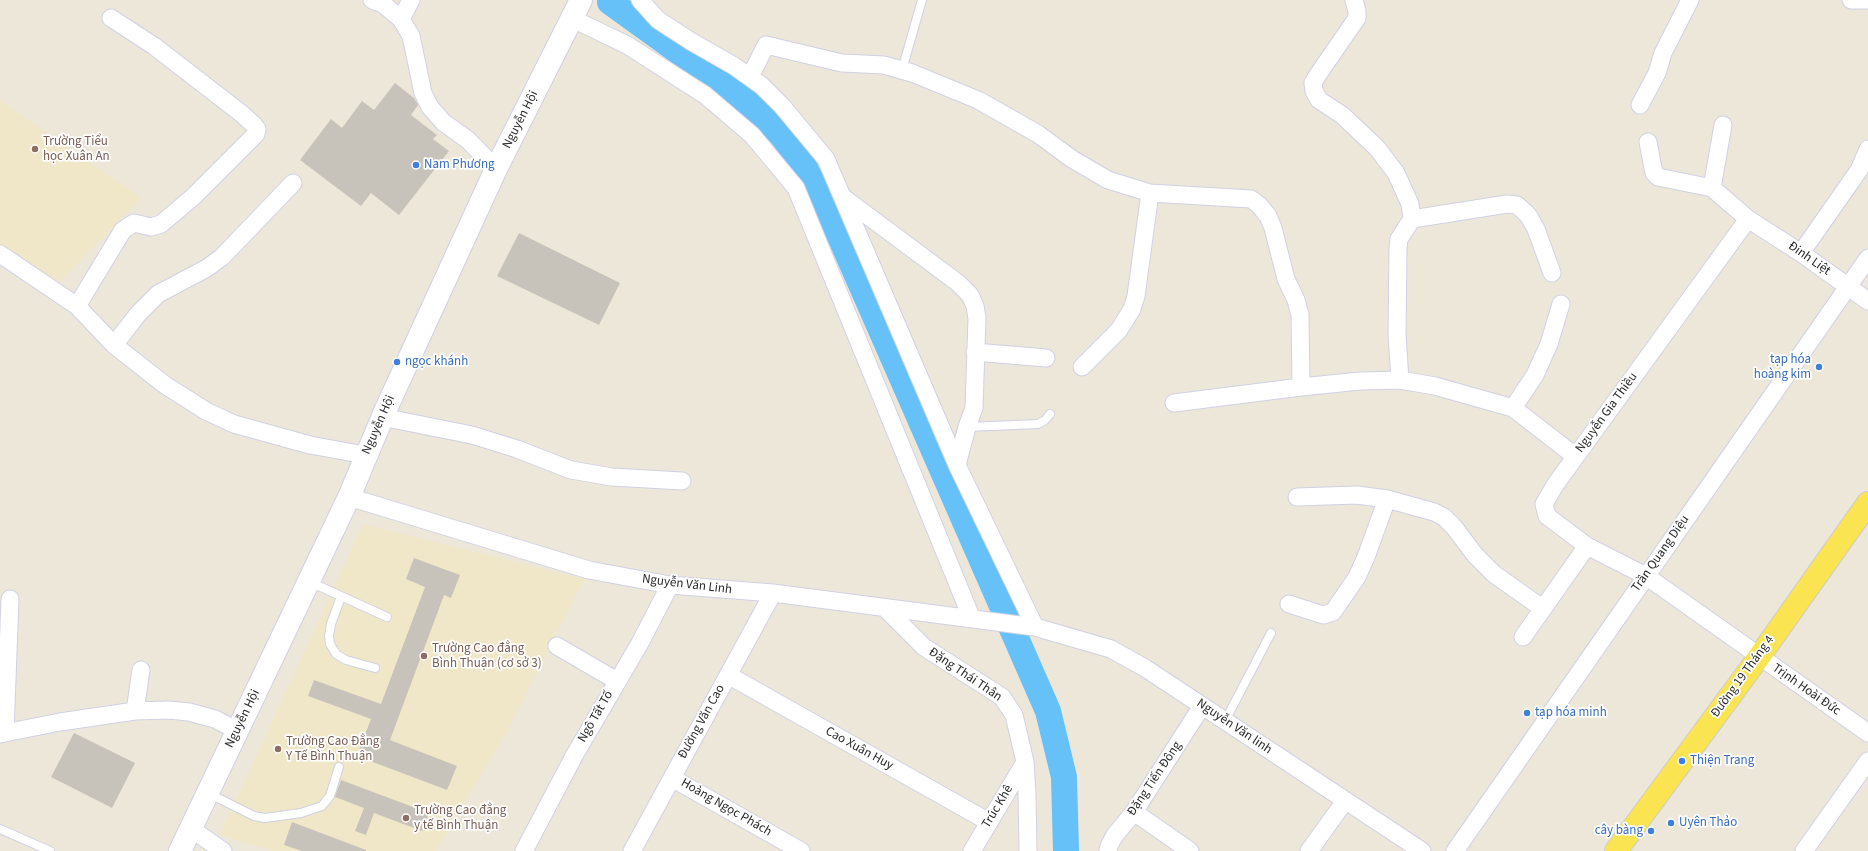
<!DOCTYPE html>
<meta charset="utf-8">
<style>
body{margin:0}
canvas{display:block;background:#ede7da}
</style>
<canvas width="1868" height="851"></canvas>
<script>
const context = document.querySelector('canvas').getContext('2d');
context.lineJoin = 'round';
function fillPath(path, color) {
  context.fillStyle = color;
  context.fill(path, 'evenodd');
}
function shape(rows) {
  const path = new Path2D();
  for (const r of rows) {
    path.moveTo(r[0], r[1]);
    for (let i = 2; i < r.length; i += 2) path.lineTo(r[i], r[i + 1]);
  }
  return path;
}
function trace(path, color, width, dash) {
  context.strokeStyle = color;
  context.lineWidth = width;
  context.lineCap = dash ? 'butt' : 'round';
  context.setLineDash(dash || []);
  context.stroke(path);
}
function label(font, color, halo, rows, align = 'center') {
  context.font = font + ' "Source Sans 3",sans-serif';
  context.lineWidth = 3.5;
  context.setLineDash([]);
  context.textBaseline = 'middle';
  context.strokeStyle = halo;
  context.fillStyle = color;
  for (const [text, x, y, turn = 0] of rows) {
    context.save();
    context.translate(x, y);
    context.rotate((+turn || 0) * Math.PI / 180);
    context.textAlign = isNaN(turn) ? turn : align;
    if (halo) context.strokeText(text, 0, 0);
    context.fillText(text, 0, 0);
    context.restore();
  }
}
const education = shape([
 [0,100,142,198,57,284,0,246],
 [363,524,584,579,507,732,436,851,273,851,220,835]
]);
const river = shape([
 [610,2,739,95,780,133,802,162,842,241,1048,711,1064,777,1066,851]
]);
const building = shape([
 [395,83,414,98,418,105,411,115,437,135,433,139,449,151,399,215,371,193,361,206,300,160,331,119,342,128,362,101,374,110],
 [519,233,620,283,599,325,497,276],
 [414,558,460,575,451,598,444,595,390,740,457,766,447,790,357,756,371,719,308,696,314,680,381,704,425,587,406,579],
 [74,733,135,763,112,808,51,777],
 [341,780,429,813,422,831,374,813,366,835,355,831,364,808,335,797],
 [292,822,366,850,366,851,302,851,284,845]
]);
const lane = shape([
 [902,70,922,0],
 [967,427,1038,424,1045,420,1050,414],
 [310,582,387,617],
 [341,597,331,624,329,636,330,644,336,654,346,660,375,668],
 [1225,721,1271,633],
 [208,793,254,816,265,818,301,813,322,806,330,796,339,767],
 [0,829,50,851]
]);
const street = shape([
 [372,0,383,4,401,19,411,36,423,93,430,107,443,122,468,140,496,169],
 [640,0,658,20,692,42,734,66,762,86,782,106,826,159,957,465,1035,627],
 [1354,0,1357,11,1357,18,1317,76,1313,83,1314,91,1319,100,1342,115,1377,148,1396,173,1410,204,1412,219,1399,239,1398,249,1397,334,1400,380],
 [1851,0,1868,0],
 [401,19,411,0],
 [573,19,627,45,705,95,752,135,796,188,972,619],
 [750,77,766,45,842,63,884,65,912,73,978,100,1038,134,1072,159,1108,180,1150,193,1251,199,1259,205,1268,216,1273,228,1286,279,1296,300,1300,315,1301,387],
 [1640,105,1657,73,1663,53,1690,0],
 [1723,125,1712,188,1748,219,1801,253,1868,301],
 [1648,142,1654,173,1658,177,1712,188],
 [844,198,958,283,970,295,975,306,977,318,974,408,967,427,957,465],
 [1412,219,1507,204,1517,205,1528,215,1536,229,1552,273],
 [1748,219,1555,485,1544,504,1547,516,1587,546,1646,576,1868,733],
 [1801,253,1859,170,1868,149],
 [0,254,77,306,114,345,165,385,206,411,234,424,310,445,365,455],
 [77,306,123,230,134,223,151,227,161,224,193,197,256,134,257,129,254,125,242,114,154,46,111,18],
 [114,345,138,314,158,294,207,268,222,257,293,183],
 [975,352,1046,358],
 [1082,367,1119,330,1132,309,1136,296,1150,193],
 [1174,403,1301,387,1360,381,1400,380,1435,386,1513,408,1575,456],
 [1513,408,1535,375,1549,344,1561,304],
 [382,417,472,435,517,449,571,470,612,477,682,481],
 [349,497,589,570,670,585,773,593,1035,627,1111,649,1145,668,1422,851],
 [1297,497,1357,495,1387,499,1434,512,1444,517,1454,527,1475,555,1494,574,1542,608],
 [1289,604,1323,615,1333,612,1357,577,1366,557,1387,499],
 [885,608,924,647,1002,697,1014,715,1025,762,1027,794,1028,851],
 [1523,637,1587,546],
 [557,646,617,681],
 [728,675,989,822],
 [135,711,141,670],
 [5,733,10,599],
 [0,734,60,722,135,711,169,710,189,712,215,719,238,731],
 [672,778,801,851],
 [1134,812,1190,851],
 [190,828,223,851],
 [524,851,574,756,640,643,670,585],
 [632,851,773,593],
 [972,851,1025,762],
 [1108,851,1109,846,1115,835,1134,812,1202,706],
 [1309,851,1345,801],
 [1455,851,1868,258],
 [1804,851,1868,761]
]);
const secondary = shape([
 [180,851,349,497,386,409,496,169,581,0]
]);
const primary = shape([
 [1616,851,1759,657,1868,503]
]);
const markers = [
 [35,149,4,"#8d6e63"],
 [416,165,4,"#3f7fe0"],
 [397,362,4,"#3f7fe0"],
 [1819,367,4,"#3f7fe0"],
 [424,656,4,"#8d6e63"],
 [1527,713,4,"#3f7fe0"],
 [278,749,4,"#8d6e63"],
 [1682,761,4,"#3f7fe0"],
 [406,818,4,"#8d6e63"],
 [1671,823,4,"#3f7fe0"],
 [1651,831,4,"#3f7fe0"]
];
const streetNames = [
 ["Nguyễn Hội",521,120,-63],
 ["Đinh Liệt",1809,259,35],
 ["Nguyễn Gia Thiều",1607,413,-54],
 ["Nguyễn Hội",379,425,-66],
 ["Trần Quang Diệu",1661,554,-55],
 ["Nguyễn Văn Linh",687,585,7],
 ["Đặng Thái Thân",965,675,34],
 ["Đường 19 Tháng 4",1743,677,-54],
 ["Trịnh Hoài Đức",1806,690,35],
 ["Ngô Tất Tố",596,717,-60],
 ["Nguyễn Hội",243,719,-64],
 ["Đường Văn Cao",702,722,-61],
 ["Nguyễn Văn linh",1234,727,34],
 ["Cao Xuân Huy",859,749,29],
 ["Đặng Tiến Đông",1155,779,-56],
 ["Trúc Khê",998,807,-59],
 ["Hoàng Ngọc Phách",726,808,30]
];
const educationNames = [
 ["Trường Tiểu",43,142],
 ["học Xuân An",43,157],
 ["Trường Cao đẳng",432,649],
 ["Bình Thuận (cơ sở 3)",432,664],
 ["Trường Cao Đẳng",286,742],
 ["Y Tế Bình Thuận",286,757],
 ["Trường Cao đẳng",414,811],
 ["y tế Bình Thuận",414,826]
];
const shopNames = [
 ["Nam Phương",424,165],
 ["tạp hóa",1811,360,"right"],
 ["hoàng kim",1811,375,"right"],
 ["ngọc khánh",405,362],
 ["tạp hóa minh",1535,713],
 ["Thiện Trang",1690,761],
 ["Uyên Thảo",1679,823],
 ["cây bàng",1643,831,"right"]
];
fillPath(education, '#f0e7c8');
trace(river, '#65c1f7', 26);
fillPath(building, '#c8c3ba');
trace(lane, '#cfd1e4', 10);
trace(street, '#cfd1e4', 19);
trace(secondary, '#cfd1e4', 24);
trace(primary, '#ccc', 24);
trace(lane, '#fff', 8);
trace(street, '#fff', 17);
trace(secondary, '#fff', 22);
trace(primary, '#fae451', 22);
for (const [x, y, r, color] of markers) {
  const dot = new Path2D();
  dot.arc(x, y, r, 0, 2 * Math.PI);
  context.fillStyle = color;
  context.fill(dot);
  trace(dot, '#fff', 1.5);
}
label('13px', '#292929', '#fff', streetNames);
label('13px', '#785e54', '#fff', educationNames, 'left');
label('13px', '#366cbe', '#fff', shopNames, 'left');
</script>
